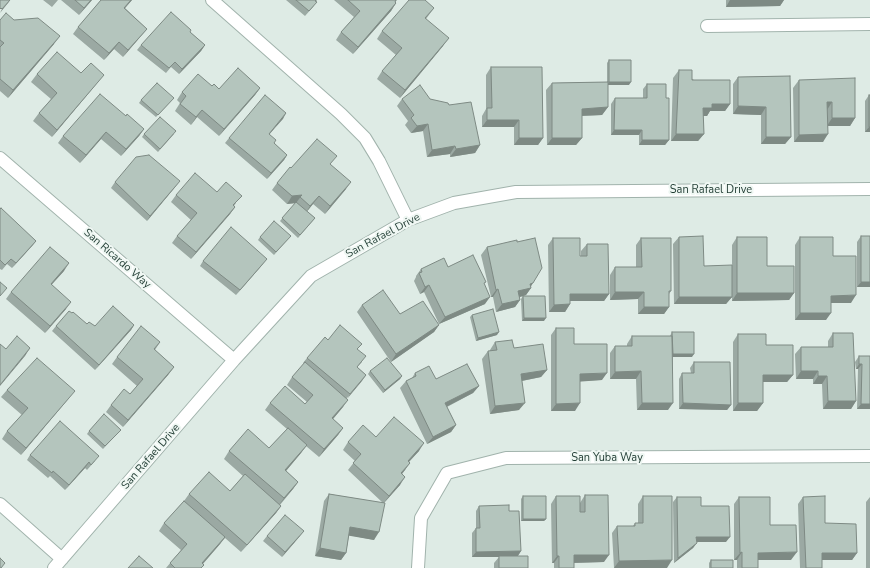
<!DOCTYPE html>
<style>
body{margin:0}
canvas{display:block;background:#deebe5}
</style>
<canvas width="870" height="568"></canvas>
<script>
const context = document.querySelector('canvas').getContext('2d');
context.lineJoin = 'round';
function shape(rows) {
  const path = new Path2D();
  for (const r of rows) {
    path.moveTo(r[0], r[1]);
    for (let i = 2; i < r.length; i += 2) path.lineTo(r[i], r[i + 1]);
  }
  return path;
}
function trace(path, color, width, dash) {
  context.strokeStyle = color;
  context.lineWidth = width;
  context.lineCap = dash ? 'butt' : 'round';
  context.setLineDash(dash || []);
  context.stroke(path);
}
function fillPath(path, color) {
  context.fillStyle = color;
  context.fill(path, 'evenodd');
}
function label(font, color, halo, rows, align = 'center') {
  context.font = font + ' "Nunito Sans",sans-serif';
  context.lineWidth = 4;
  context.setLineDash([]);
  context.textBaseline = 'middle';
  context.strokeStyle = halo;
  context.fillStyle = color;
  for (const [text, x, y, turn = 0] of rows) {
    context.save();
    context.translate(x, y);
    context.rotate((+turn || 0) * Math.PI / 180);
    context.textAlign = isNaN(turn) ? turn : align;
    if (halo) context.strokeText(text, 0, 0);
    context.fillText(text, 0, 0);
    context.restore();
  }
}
const service = shape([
 [707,26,870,24]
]);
const minor = shape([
 [212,0,341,114,365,138,379,161,408,220],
 [0,158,234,360],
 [0,504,62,559],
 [54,568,234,360,311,276,408,220,454,203,516,192,870,189],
 [418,568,421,518,447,473,506,458,870,456]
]);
const wall = shape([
 [43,0,58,0,52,7],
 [61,0,92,0,79,15],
 [101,0,132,0,125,8,147,29,123,57,114,49,104,60,73,34,78,27],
 [286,0,317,0,313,7,305,16],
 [334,0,397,0,395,2,396,3,391,11,353,54,336,40,341,32,354,17],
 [726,0,784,0,780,6,726,7],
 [434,8,426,19,443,46,400,98,377,79,382,71,396,55,377,39,382,31],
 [0,20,14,20,54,44,8,98,0,91],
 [190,32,205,45,201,51,179,74,171,67,166,73,137,50,141,45],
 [609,60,629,85,608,85,608,107,602,115,582,116,582,138,576,145,547,145,546,90,552,83,607,82,607,63],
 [491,67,543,138,538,145,514,145,514,127,482,127,482,116,486,109,486,75],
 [679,70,730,104,725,111,710,111,707,116,703,116,704,134,698,141,671,141,673,78],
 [81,73,98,82,52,137,33,121,39,113,51,99,31,82,37,74],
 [790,76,791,137,785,144,761,144,761,115,733,114,733,84,738,77],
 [799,80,855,118,850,126,828,126,823,142,794,142,793,88],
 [647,84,666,98,669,140,665,145,639,145,639,135,611,135,611,104,615,98,643,98,643,89],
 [212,86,219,89,260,88,255,95,219,136,197,117,191,125,175,111,180,103,177,100,182,92],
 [869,95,870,132,865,132,865,101],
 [402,99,430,99,449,105,480,145,475,153,450,157,450,154,427,157,423,131,411,133,405,125,408,121,397,106],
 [141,100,172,100,156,117,139,103],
 [286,113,269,135,274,143,287,155,284,160,267,179,225,143,229,138],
 [126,116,144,129,139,136,121,156,101,139,80,163,58,143,63,136],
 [144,134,174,134,158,152,142,137],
 [331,165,346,189,325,214,313,204,307,211,315,218,298,238,280,221,296,203,287,204,272,190,277,183,291,168],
 [115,182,176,186,147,221,111,188],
 [217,192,236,203,234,206,235,207,230,214,191,259,172,243,177,236,191,220,171,202,176,195],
 [0,209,36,241,32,246,12,268,7,264,2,270,0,269],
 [861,236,870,287,857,287,857,242],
 [260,237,289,238,274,255,258,240],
 [679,237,732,297,726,304,674,304,673,244],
 [737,237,794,293,789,300,732,301,732,245],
 [800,237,833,256,851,303,831,303,826,320,795,320,795,245],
 [553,238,580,256,581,256,581,251,587,244,609,294,604,301,570,301,570,304,565,312,549,312,548,245],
 [641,238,671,291,669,294,669,307,664,314,638,314,638,299,610,300,610,275,615,267,636,267,636,245],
 [517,242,531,288,526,295,520,297,520,300,515,307,496,312,493,297,491,297,481,255,487,247],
 [203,261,263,264,236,295,200,266],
 [448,267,484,284,485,304,439,324,424,292,420,294,414,281,416,277,416,276,421,269],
 [64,271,51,285,66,309,45,333,6,299,11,292],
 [523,296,544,321,522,321,521,299],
 [362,305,400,314,439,325,434,332,391,362,357,312],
 [472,315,497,335,476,341,470,317],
 [87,324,95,326,134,325,131,330,95,370,52,331,56,326],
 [556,328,574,344,602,380,580,381,575,411,551,411,551,335],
 [672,332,692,357,673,357,668,410,637,410,636,379,610,379,610,353,615,346,627,346,627,344,632,336,670,336],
 [833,333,856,401,851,409,823,409,822,384,813,384,813,379,796,379,795,354,801,347,828,347,828,341],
 [738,334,766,345,793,375,787,382,763,382,763,403,757,411,733,411,733,342],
 [328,340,358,350,362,362,357,367,366,375,347,398,343,407,333,419,343,428,338,435,319,457,306,446,301,453,286,471,298,482,293,489,280,505,281,506,276,513,241,552,225,538,220,544,203,564,201,568,166,568,181,550,159,531,164,523,184,501,189,494,230,491,243,476,224,459,229,451,269,448,287,429,265,410,270,403,305,404,307,402,287,385,292,377,304,364,303,363,307,358],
 [160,342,155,350,174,367,168,375,123,427,106,412,111,405,130,394,137,386,112,364,117,357],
 [495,342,514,348,547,370,541,377,522,381,519,410,490,414,482,359,488,351,490,351,490,350],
 [859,356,870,356,870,409,857,409,858,369,856,369,855,362],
 [694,362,731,405,727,410,679,409,679,379,682,373,691,373,690,368],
 [370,371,402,376,400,379,383,393,368,374],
 [415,373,436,379,479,386,473,393,447,407,456,425,451,432,427,444,400,388,406,381,412,378],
 [7,390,69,398,21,455,2,439,7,431,22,415,1,397],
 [89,431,119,432,103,449,87,434],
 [376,437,419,451,409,462,405,470,402,474,400,485,384,503,374,540,349,535,346,553,341,560,315,556,324,501,329,494,383,503,348,470,355,461,343,450,348,442],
 [30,455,95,461,87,470,85,468,65,490,50,476,48,478,27,460],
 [585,495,604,562,574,563,574,568,554,568,554,563,552,563,551,504,556,496,580,503],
 [523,496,546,519,544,521,521,521,521,499],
 [643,496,667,568,614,568,612,533,617,526,633,526,635,523,638,523,638,504],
 [677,497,701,506,726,542,697,542,693,548,674,563,673,502],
 [739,497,770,525,791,560,758,560,758,568,737,568,737,560,734,560,734,504],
 [803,497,825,523,857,553,852,560,822,560,822,568,800,568,798,504],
 [870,497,870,568,866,568,866,502],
 [479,506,509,511,521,551,518,556,528,568,494,568,494,563,499,557,472,557,472,533,476,528,476,511],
 [267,536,300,536,282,557,263,541],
 [711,560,733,568,709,568,709,563]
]);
const shadedWall = shape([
 [10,0,8,3,0,13,2,9],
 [91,0,92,0,79,15,84,8],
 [131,0,132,0,119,15,124,8],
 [730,0,784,0,780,6,726,7],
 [396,3,391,11,353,54,358,47],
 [147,29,123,57,128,50],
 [60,36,54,44,8,98,13,90],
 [449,38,443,46,400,98,405,90],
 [119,42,114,49,104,60,109,53],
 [205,45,201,51,179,74,182,69],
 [104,75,98,82,52,137,57,130],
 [609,82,631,82,629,85,607,85],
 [260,88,255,95,219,136,224,129],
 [827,102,832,102,827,110],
 [712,104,730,104,725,111,710,111,707,116,698,116,703,108],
 [738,106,766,107,761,115,733,114],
 [608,107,602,115,576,116,582,109],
 [202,110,197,117,191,125,196,117],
 [286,113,283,119,265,139,269,134],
 [832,118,855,118,850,126,827,126],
 [487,120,519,120,514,127,482,127],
 [428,124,423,131,411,133,417,126],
 [869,127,870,127,870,132,865,132],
 [144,129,139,136,121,156,126,149],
 [614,130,642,130,639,135,611,135],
 [106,132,101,139,80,163,86,155],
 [676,134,704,134,698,141,671,141],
 [828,134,823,142,794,142,799,135],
 [766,137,791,137,785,144,761,144],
 [519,138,543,138,538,145,514,145],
 [552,138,582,138,576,145,547,145],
 [642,140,669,140,665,145,639,145],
 [480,145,475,153,450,157,456,149],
 [455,146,450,154,427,157,432,150],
 [287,155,284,160,267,179,271,173],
 [180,181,176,186,147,221,150,216],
 [351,182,346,189,325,214,330,206],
 [302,195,296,203,287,204,292,196],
 [319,196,313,204,305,214,310,206],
 [235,207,230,214,191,259,196,252],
 [36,241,32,246,12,268,16,263],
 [267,259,263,264,236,295,240,290],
 [69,263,64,271,45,292,51,284],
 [861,282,870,282,870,287,857,287],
 [533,283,530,288,531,288,526,295,513,299,518,291,530,284],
 [429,285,424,292,420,294,425,287],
 [498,289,493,297,491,297,496,290],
 [615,292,644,292,638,299,610,300],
 [737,293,794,293,789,300,732,301],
 [570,294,609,294,604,301,565,301],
 [856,295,851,303,826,303,831,296],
 [490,297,485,304,439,324,445,317],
 [679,297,732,297,726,304,674,304],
 [520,300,515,307,496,312,502,304],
 [71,302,66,309,45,333,50,326],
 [570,304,565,312,549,312,554,305],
 [644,307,669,307,664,314,638,314],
 [800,313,831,313,826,320,795,320],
 [524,318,546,318,544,321,522,321],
 [134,325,131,330,95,370,99,365],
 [439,325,434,332,391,362,396,354],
 [499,332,497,335,476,341,478,338],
 [30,348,25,356,0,386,0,385],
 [672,354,694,354,692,357,670,357],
 [859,364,862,364,858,369,856,369],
 [174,367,168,375,123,427,128,420],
 [547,370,541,377,516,382,521,374],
 [641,371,636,379,610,379,615,372],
 [801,371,818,371,813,379,796,379],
 [607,373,602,380,575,382,580,374],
 [366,375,362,381,347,399,350,394],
 [763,375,793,375,787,382,757,382],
 [402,376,400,379,383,393,385,390],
 [818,376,827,376,822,384,813,384],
 [479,386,473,393,440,410,445,403],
 [75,391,69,398,21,455,26,448],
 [348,400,343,407,327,426,332,418],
 [828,401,856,401,851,409,823,409],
 [525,403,519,410,490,414,495,406],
 [580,403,575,411,551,411,556,404],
 [642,403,673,403,668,410,637,410],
 [683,403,731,405,727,410,679,409],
 [738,403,763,403,757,411,733,411],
 [861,404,870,404,870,409,857,409],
 [456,425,451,432,427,444,433,437],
 [343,428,338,435,319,457,324,449],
 [424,443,419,451,403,468,408,461],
 [307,445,301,453,280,478,285,470],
 [89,462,85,468,65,490,69,485],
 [410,463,405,470,396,481,401,473],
 [405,477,400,485,383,504,389,496],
 [298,482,293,489,278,506,284,498],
 [281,506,276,513,241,552,247,545],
 [523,519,546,519,544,521,521,521],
 [350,527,379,532,374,540,345,535],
 [304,531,300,536,282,557,285,552],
 [225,537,220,544,199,568,202,563],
 [696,537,730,537,726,542,693,542],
 [697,543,693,548,674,563,678,558],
 [320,548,346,553,341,560,315,556],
 [521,551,517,557,499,556,499,557,472,557,476,552],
 [742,552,737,560,734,560,740,553],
 [797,552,791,560,752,560,758,553],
 [822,553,857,553,852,560,817,560],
 [574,555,609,555,604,562,568,563],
 [557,556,559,556,554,563,552,563],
 [672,560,667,568,614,568,619,561]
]);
const building = shape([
 [0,0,10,0,2,9,1,8,0,9,0,0],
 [75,0,91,0,84,8,75,0],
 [101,0,131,0,124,8,147,29,128,50,119,42,109,53,78,27,101,0],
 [296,0,316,0,315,1,317,2,309,11,296,0],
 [348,0,396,0,395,2,396,3,358,47,341,32,360,11,348,0],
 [409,0,425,0,434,8,425,18,449,38,405,90,382,71,402,48,382,31,409,0],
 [171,12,191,30,190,32,205,45,182,69,175,62,169,68,141,45,171,12],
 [6,13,14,20,38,18,60,36,13,90,0,79,0,47,4,43,0,40,0,20,6,13],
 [57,52,81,73,91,63,104,75,57,130,39,113,57,93,37,74,57,52],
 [609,60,631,60,631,82,609,82,609,60],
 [491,67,542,67,543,138,519,138,519,120,487,120,487,108,492,108,491,67],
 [238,68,260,88,224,129,202,110,196,117,180,104,186,96,182,92,198,74,212,86,214,84,219,89,238,68],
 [679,70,692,70,692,80,730,80,730,104,712,104,712,108,703,108,704,134,676,134,679,70],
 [790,76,791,137,766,137,766,107,738,106,738,77,790,76],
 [855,78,855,118,832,118,832,102,827,102,828,134,799,135,799,80,855,78],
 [608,82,608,107,582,109,582,138,552,138,552,83,608,82],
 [157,83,174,98,158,115,141,100,157,83],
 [647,84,666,84,666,98,669,98,669,140,642,140,642,130,614,130,615,98,647,98,647,84],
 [420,85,430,99,448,103,449,105,471,102,480,145,456,149,455,146,432,150,428,124,417,126,411,118,414,115,402,99,420,85],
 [100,94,126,116,127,114,144,129,126,149,106,132,86,155,63,136,100,94],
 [265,95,286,113,269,134,276,140,274,143,287,155,271,173,229,138,265,95],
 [869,95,870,95,870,127,869,127,869,95],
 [160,117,176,131,160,149,144,134,160,117],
 [317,139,337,156,330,164,351,182,330,206,319,196,310,206,300,197,302,195,292,196,277,183,290,167,291,168,317,139],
 [149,155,180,181,150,216,115,182,136,157,149,155],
 [195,173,217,192,226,182,242,196,233,205,235,207,196,252,177,236,197,213,176,195,195,173],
 [296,202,315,218,300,235,282,218,296,202],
 [1,208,36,241,16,263,11,259,5,265,0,260,0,209,1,208],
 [274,221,291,236,276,252,260,237,274,221],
 [231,227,267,259,240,290,203,261,231,227],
 [703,236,704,266,732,265,732,297,679,297,679,237,703,236],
 [861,236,870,236,870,282,861,282,861,236],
 [737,237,767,237,767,266,794,266,794,293,737,293,737,237],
 [800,237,833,237,833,256,856,256,856,295,831,296,831,313,800,313,800,237],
 [535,238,542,268,533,283,530,284,531,288,518,291,520,300,502,304,498,289,496,290,487,247,517,240,517,242,535,238],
 [553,238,580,238,580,256,587,256,587,244,608,244,609,294,570,294,570,304,554,305,553,238],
 [641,238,671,238,671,291,669,291,669,307,644,307,644,292,615,292,615,267,642,267,641,238],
 [50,247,69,263,51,284,71,302,50,326,11,292,50,247],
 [473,255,486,282,484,283,490,297,445,317,429,285,425,287,419,273,422,272,421,269,444,258,448,267,473,255],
 [0,282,7,288,0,296,0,282],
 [383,290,400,314,423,301,439,325,396,354,362,305,383,290],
 [523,296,545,296,546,318,524,318,523,296],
 [113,306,134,325,99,365,56,326,69,311,72,313,73,312,87,324,89,322,95,326,113,306],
 [493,309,499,332,478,338,472,315,493,309],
 [340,325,362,344,357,349,366,356,357,367,366,375,350,394,307,358,325,337,328,340,340,325],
 [141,326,160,342,154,349,174,367,128,420,111,405,124,389,130,394,143,379,117,357,141,326],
 [556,328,574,328,574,344,607,344,607,373,580,374,580,403,556,404,556,328],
 [672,332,694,332,694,354,673,354,672,332],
 [833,333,853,333,856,401,828,401,827,376,818,376,818,371,801,371,801,347,833,347,833,333],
 [738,334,766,334,766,345,793,345,793,375,763,375,763,403,738,403,738,334],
 [17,336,30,348,0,385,0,344,6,349,17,336],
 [632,336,672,336,673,403,642,403,641,371,615,372,615,346,632,346,632,336],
 [512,340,514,348,543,344,547,370,521,374,525,403,495,406,488,351,497,350,495,342,512,340],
 [859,356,870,356,870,404,861,404,862,364,859,364,859,356],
 [37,358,75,391,26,448,7,431,28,408,7,390,37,358],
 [387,358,402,376,385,390,370,371,387,358],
 [305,362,348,400,332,418,343,428,324,449,270,403,285,386,305,404,313,395,292,377,305,362],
 [694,362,730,362,731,405,683,403,682,373,694,373,694,362],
 [467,364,479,386,445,403,456,425,433,437,406,381,416,376,415,373,429,366,436,379,467,364],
 [104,414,121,430,105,446,89,431,104,414],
 [394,417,424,443,408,461,410,463,401,473,405,477,389,496,353,463,361,454,348,442,363,425,376,437,394,417],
 [60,421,99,456,91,465,89,462,69,485,53,471,52,473,30,455,60,421],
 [288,428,307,445,285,470,298,482,284,498,229,451,248,429,269,448,288,428],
 [209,472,230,491,245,474,281,506,247,545,189,494,209,472],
 [329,494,385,503,379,532,350,527,346,553,320,548,329,494],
 [585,495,608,495,609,555,574,555,574,568,559,568,559,556,557,556,556,496,580,496,580,512,585,512,585,495],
 [523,496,546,496,546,519,523,519,523,496],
 [643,496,672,496,672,560,619,561,617,526,635,526,635,523,643,523,643,496],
 [825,496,825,523,856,524,857,553,822,553,822,568,806,568,803,497,825,496],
 [677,497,701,497,701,506,729,506,730,537,696,537,697,543,678,558,677,497],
 [739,497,770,497,770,525,796,525,797,552,758,553,758,568,742,568,742,552,740,553,739,497],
 [184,501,225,537,202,563,204,565,201,568,175,568,170,563,187,544,164,523,184,501],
 [509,505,509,511,519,511,521,551,476,552,476,528,480,528,479,506,509,505],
 [285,515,304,531,285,552,267,536,285,515],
 [139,556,153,568,128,568,139,556],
 [499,556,528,556,528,568,499,568,499,556],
 [0,558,5,563,1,568,0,568,0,558],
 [711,560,733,560,733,568,711,568,711,560]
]);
const streetNames = [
 ["San Rafael Drive",711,190],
 ["San Rafael Drive",383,236,-28],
 ["San Ricardo Way",117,259,41],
 ["San Rafael Drive",151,457,-49],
 ["San Yuba Way",607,458]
];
trace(service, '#a1b3ac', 14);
trace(minor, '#a1b3ac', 14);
trace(service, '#fff', 12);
trace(minor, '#fff', 12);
fillPath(wall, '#9ba9a3');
fillPath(shadedWall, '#7e8a84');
fillPath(building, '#b4c5bd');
trace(building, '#7e8a84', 1);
label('11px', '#1f3b32', '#eff7f3', streetNames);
</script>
